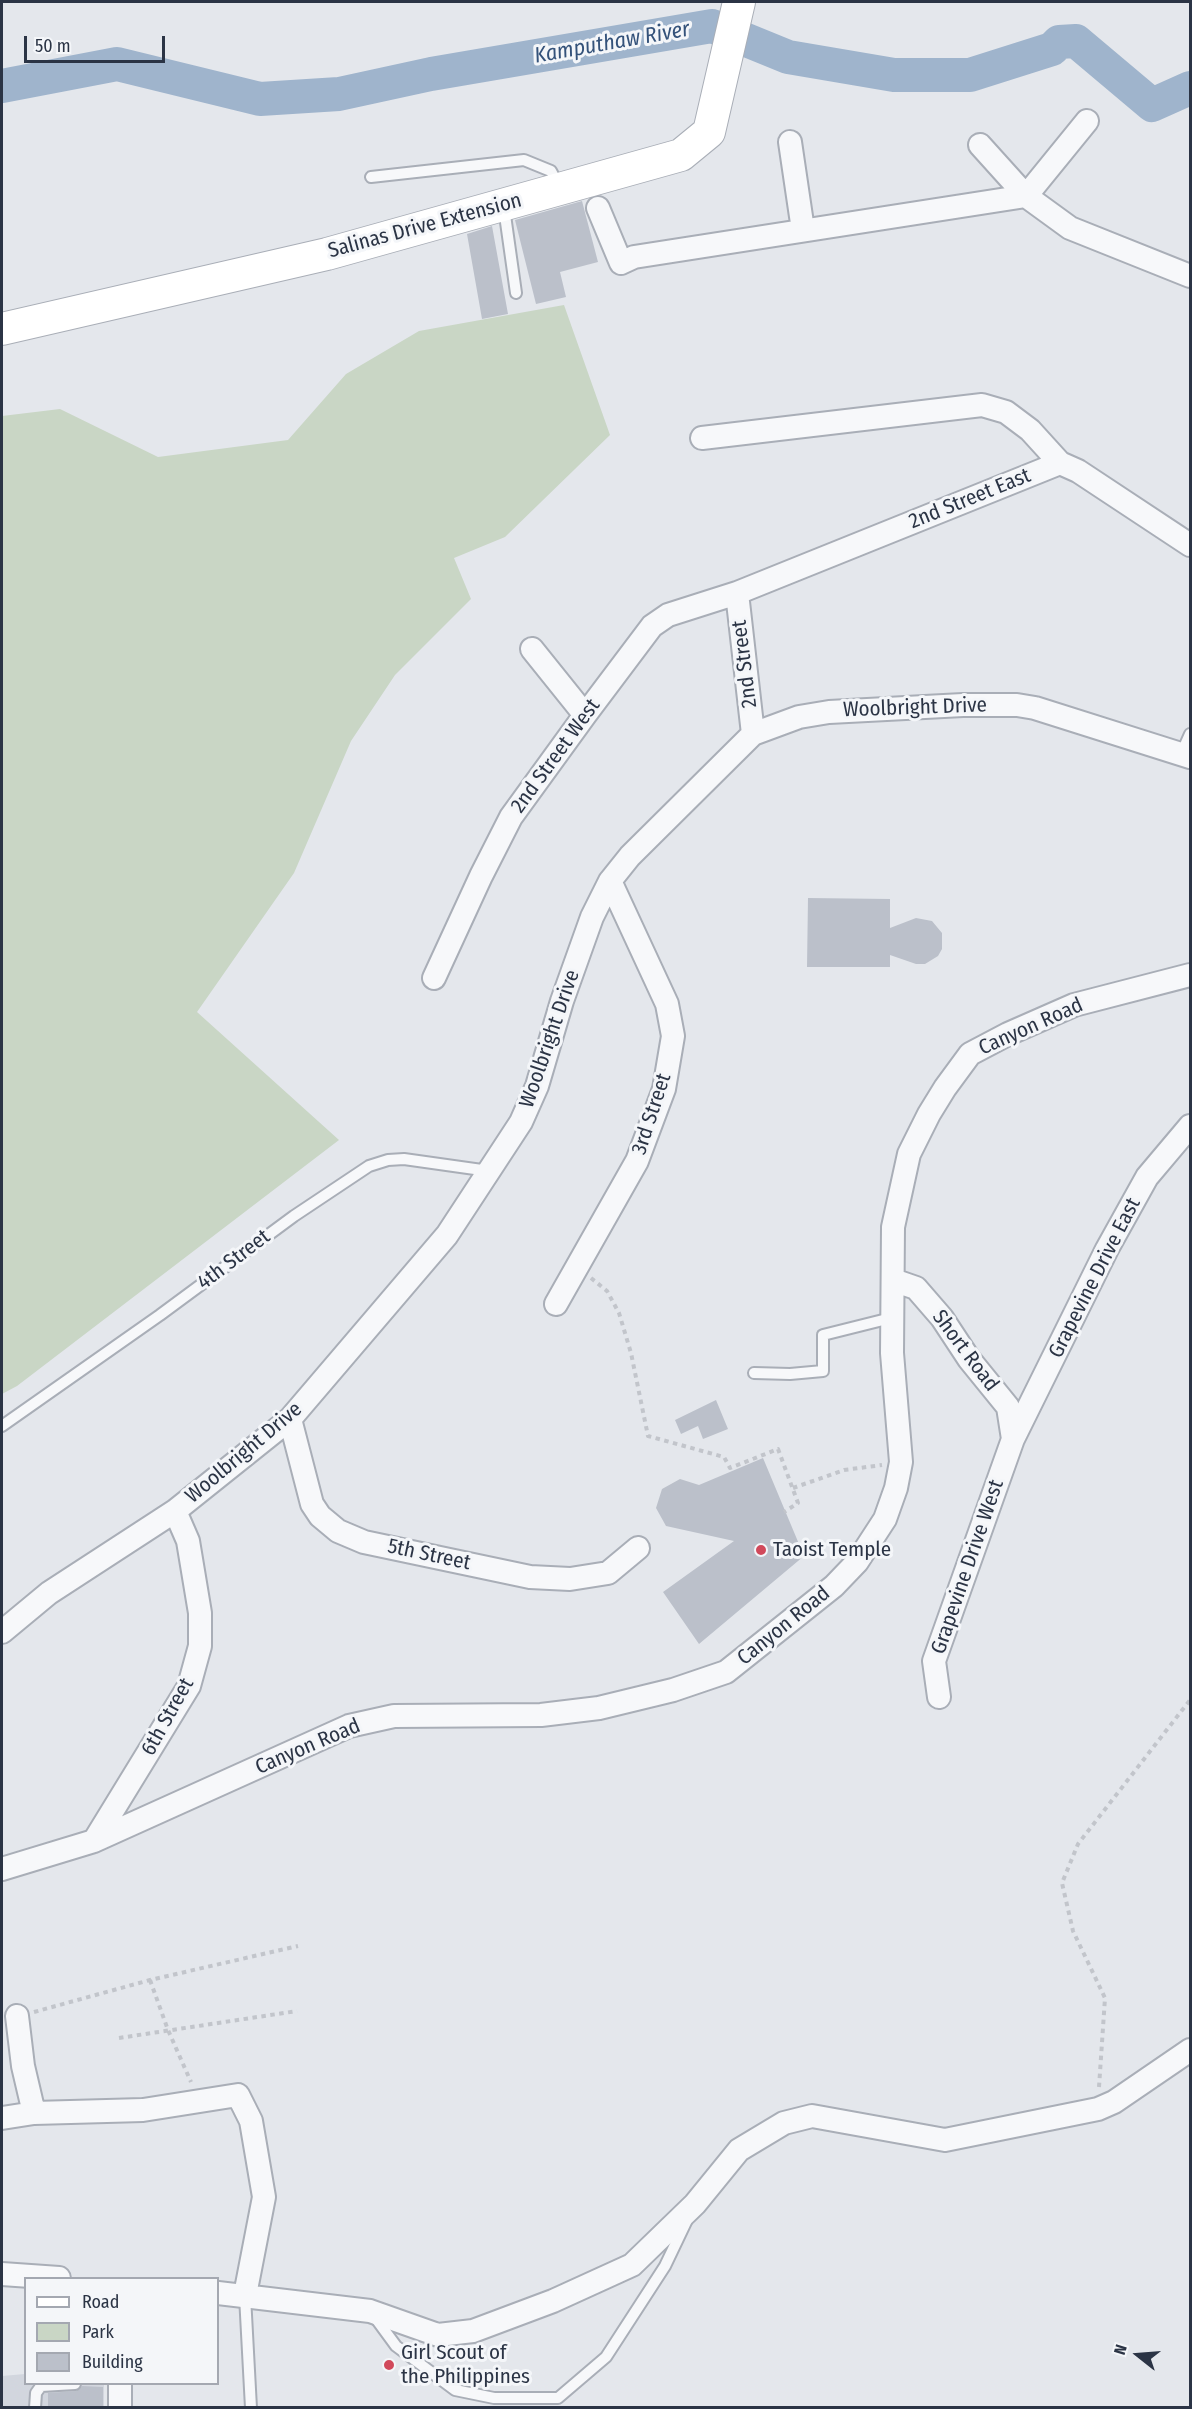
<!DOCTYPE html>
<style>
body{margin:0}
#map{position:relative;width:1192px;height:2409px;overflow:hidden;background:#e4e7ec;font-family:"Fira Sans Condensed",sans-serif}
canvas{display:block}
.frame{position:absolute;inset:0;border:3px solid #2b3445;pointer-events:none}
.legend{position:absolute;left:24px;top:2277px;width:195px;height:108px;box-sizing:border-box;background:#f4f6f9;border:2px solid #a4a8b1;margin:0;padding:8px 10px;list-style:none;font-size:18px;color:#2b3445}
.legend li{display:flex;align-items:center;gap:12px;height:30px}
.legend b{width:30px;border:2px solid #a4a8b1}
.north{position:absolute;left:1108px;top:2325px;width:60px;height:60px;-webkit-text-stroke:4px #f4f6f9;paint-order:stroke;rotate:287deg;font-size:16px;font-weight:700;line-height:24px;text-align:center;color:#2b3445}
.north::after{content:'';display:block;margin:auto;width:21px;height:27px;background:#2b3445;clip-path:polygon(50% 0,100% 100%,50% 72%,0 100%)}
.scale{position:absolute;left:24px;top:36px;width:141px;height:27px;box-sizing:border-box;border:3px solid #2b3445;border-top:0;padding-left:8px;font-size:18px;line-height:21px;white-space:nowrap;color:#2b3445;-webkit-text-stroke:4px #f4f6f9;paint-order:stroke}
</style>
<div id="map">
<canvas width="1192" height="2409"></canvas>
<div class="frame"></div>
<ul class="legend">
<li><b style="height:8px;background:#fff"></b>Road</li>
<li><b style="height:16px;background:#c9d6c5"></b>Park</li>
<li><b style="height:16px;background:#bbc0ca"></b>Building</li>
</ul>
<div class="north">N</div>
<div class="scale">50 m</div>
</div>
<script>
const context = document.querySelector('canvas').getContext('2d');
context.lineJoin = 'round';
function fillPath(path, color) {
  context.fillStyle = color;
  context.fill(path, 'evenodd');
}
function shape(rows) {
  const path = new Path2D();
  for (const r of rows) {
    path.moveTo(r[0], r[1]);
    for (let i = 2; i < r.length; i += 2) path.lineTo(r[i], r[i + 1]);
  }
  return path;
}
function trace(path, color, width, dash) {
  context.strokeStyle = color;
  context.lineWidth = width;
  context.lineCap = dash ? 'butt' : 'round';
  context.setLineDash(dash || []);
  context.stroke(path);
}
function label(font, color, halo, rows, align = 'center') {
  context.font = font + ' "Fira Sans Condensed",sans-serif';
  context.lineWidth = 6;
  context.setLineDash([]);
  context.textBaseline = 'middle';
  context.strokeStyle = halo;
  context.fillStyle = color;
  for (const [text, x, y, turn = 0] of rows) {
    context.save();
    context.translate(x, y);
    context.rotate((+turn || 0) * Math.PI / 180);
    context.textAlign = isNaN(turn) ? turn : align;
    if (halo) context.strokeText(text, 0, 0);
    context.fillText(text, 0, 0);
    context.restore();
  }
}
const built = shape([
 [25,2374,26,2384,104,2384,104,2407,2,2408,2,2376]
]);
const green = shape([
 [564,305,610,435,505,537,454,558,471,599,395,675,351,741,294,873,197,1012,339,1140,17,1386,2,1394,2,416,60,409,158,457,288,440,346,374,419,331]
]);
const river = shape([
 [2,86,117,64,260,99,339,94,431,74,712,26,788,57,894,75,970,75,1052,49,1059,42,1076,41,1152,105,1190,88]
]);
const building = shape([
 [582,201,598,262,560,272,566,297,536,304,515,220],
 [492,226,508,314,482,319,467,234],
 [808,898,890,899,890,928,916,918,932,921,942,933,942,949,938,956,925,964,916,964,890,955,890,967,807,967],
 [716,1400,728,1429,703,1439,698,1426,681,1434,675,1420],
 [763,1458,804,1556,699,1644,663,1592,734,1541,666,1526,656,1508,662,1489,680,1479,699,1485],
 [82,2386,103,2387,103,2408,48,2408,48,2393,76,2391]
]);
const path = shape([
 [591,1278,607,1291,619,1313,631,1353,648,1436,724,1457,730,1468,778,1449,798,1503,784,1512],
 [793,1488,844,1470,882,1465],
 [150,1980,168,2030,191,2082],
 [34,2012,150,1980,298,1946],
 [119,2038,297,2011],
 [1099,2087,1105,1998,1073,1931,1062,1883,1078,1844,1190,1700]
]);
const lane = shape([
 [371,177,524,160,551,171,559,186],
 [504,208,516,293],
 [1181,754,1190,734],
 [754,1373,790,1374,823,1371,823,1335,891,1318],
 [2,1426,160,1315,294,1216,369,1166,388,1160,404,1159,489,1171],
 [245,2296,251,2408],
 [374,2316,396,2346,455,2390,494,2398,558,2398,606,2357,665,2266,686,2222],
 [35,2408,36,2393,41,2386,75,2384]
]);
const street = shape([
 [790,142,803,230],
 [980,145,1026,196,1070,228,1190,276],
 [598,208,621,263,634,257,1026,196,1087,121],
 [702,438,982,405,1006,412,1030,430,1060,463,1078,471,1190,545],
 [737,593,753,734],
 [532,649,585,715],
 [434,978,481,876,511,817,585,715,652,626,668,615,737,593,1060,463],
 [893,1280,916,1288,942,1318,969,1359,1008,1407,1013,1439],
 [556,1304,637,1161,664,1089,673,1036,667,1004,610,881],
 [290,1419,312,1504,320,1516,338,1531,364,1542,530,1577,570,1579,608,1573,638,1548],
 [2,1632,49,1593,175,1511,290,1419,447,1235,521,1122,537,1086,562,1001,592,917,610,881,630,856,753,734,799,717,829,712,963,705,1017,705,1035,708,1190,757],
 [939,1697,934,1661,1013,1439,1107,1249,1147,1177,1190,1126],
 [94,1841,189,1686,200,1646,200,1613,188,1541,175,1511],
 [2,1869,94,1841,349,1726,394,1716,541,1715,599,1708,673,1690,726,1672,834,1586,857,1562,885,1519,896,1488,901,1462,892,1353,893,1227,909,1154,929,1114,945,1088,970,1054,1008,1034,1074,1005,1190,975],
 [17,2016,23,2066,34,2113],
 [2,2118,34,2113,143,2110,238,2095,251,2121,264,2197,245,2295],
 [2,2274,59,2278],
 [218,2293,370,2311,438,2335,473,2331,553,2301,632,2265,695,2204,739,2150,784,2123,812,2116,945,2140,1098,2109,1114,2102,1190,2050],
 [120,2408,120,2384]
]);
const secondary = shape([
 [2,329,327,254,681,155,709,132,739,2]
]);
const markers = [
 [761,1550,6,"#d1495b"],
 [389,2365,6,"#d1495b"]
];
const streetNames = [
 ["Salinas Drive Extension",425,226,-15],
 ["2nd Street East",970,499,-22],
 ["2nd Street",745,664,-97],
 ["Woolbright Drive",915,708,-2],
 ["2nd Street West",556,756,-54],
 ["Canyon Road",1031,1027,-24],
 ["Woolbright Drive",550,1039,-71],
 ["3rd Street",652,1114,-72],
 ["4th Street",234,1260,-37],
 ["Grapevine Drive East",1095,1278,-63],
 ["Short Road",965,1351,53],
 ["Woolbright Drive",244,1453,-40],
 ["5th Street",429,1555,12],
 ["Grapevine Drive West",968,1567,-71],
 ["Canyon Road",784,1626,-39],
 ["6th Street",168,1717,-61],
 ["Canyon Road",308,1747,-23]
];
const poiNames = [
 ["Taoist Temple",773,1550],
 ["Girl Scout of",401,2353],
 ["the Philippines",401,2377]
];
const waterNames = [
 ["Kamputhaw River",612,43,-10]
];
fillPath(built, '#d2d6de');
fillPath(green, '#c9d6c5');
trace(river, '#9fb4cc', 34);
fillPath(building, '#bbc0ca');
trace(lane, '#a9aeb7', 14);
trace(street, '#a9aeb7', 26);
trace(secondary, '#a9aeb7', 34);
trace(path, '#c2c5cb', 4, [4.5, 4.5]);
trace(lane, '#f7f8fa', 10);
trace(street, '#f7f8fa', 22);
trace(secondary, '#fff', 32);
for (const [x, y, r, color] of markers) {
  const dot = new Path2D();
  dot.arc(x, y, r, 0, 2 * Math.PI);
  context.fillStyle = color;
  context.fill(dot);
  trace(dot, '#f4f6f9', 2);
}
label('21px', '#2b3445', '#f4f6f9', streetNames);
label('21px', '#2b3445', '#f4f6f9', poiNames, 'left');
label('italic 22px', '#34527a', '#f4f6f9', waterNames);
</script>
